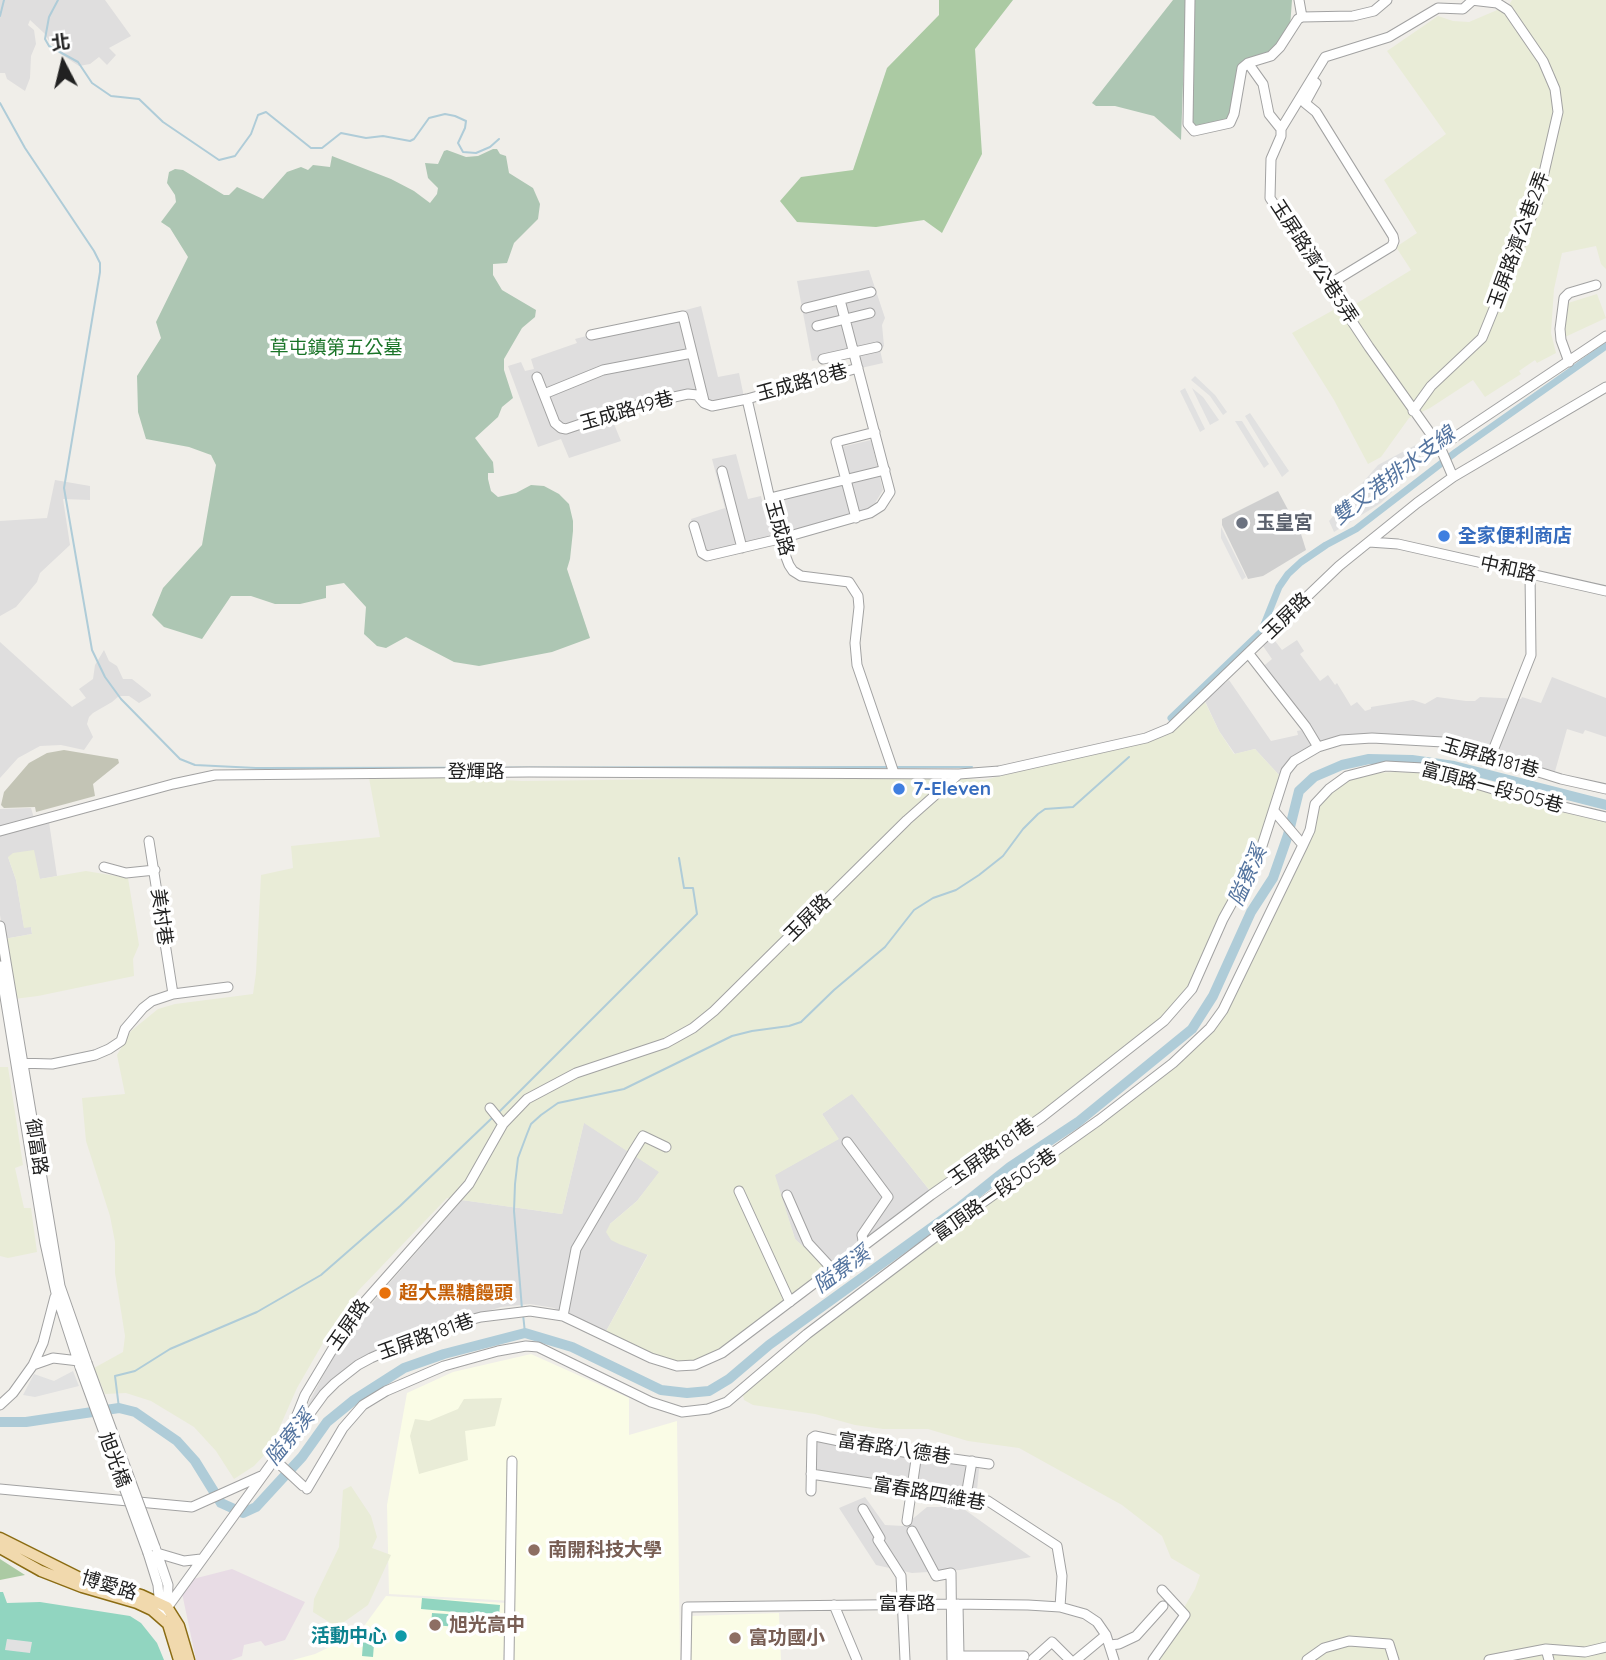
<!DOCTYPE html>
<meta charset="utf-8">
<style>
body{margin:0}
#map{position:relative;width:1606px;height:1660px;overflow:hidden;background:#f0eee9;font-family:Quicksand,"Noto Sans TC",sans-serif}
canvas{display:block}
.north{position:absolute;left:28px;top:28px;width:70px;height:70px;-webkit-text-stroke:5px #fff;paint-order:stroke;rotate:353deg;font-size:19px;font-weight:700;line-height:28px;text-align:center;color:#212121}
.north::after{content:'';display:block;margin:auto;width:24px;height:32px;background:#212121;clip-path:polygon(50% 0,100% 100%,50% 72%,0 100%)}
</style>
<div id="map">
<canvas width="1606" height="1660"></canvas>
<div class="north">北</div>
</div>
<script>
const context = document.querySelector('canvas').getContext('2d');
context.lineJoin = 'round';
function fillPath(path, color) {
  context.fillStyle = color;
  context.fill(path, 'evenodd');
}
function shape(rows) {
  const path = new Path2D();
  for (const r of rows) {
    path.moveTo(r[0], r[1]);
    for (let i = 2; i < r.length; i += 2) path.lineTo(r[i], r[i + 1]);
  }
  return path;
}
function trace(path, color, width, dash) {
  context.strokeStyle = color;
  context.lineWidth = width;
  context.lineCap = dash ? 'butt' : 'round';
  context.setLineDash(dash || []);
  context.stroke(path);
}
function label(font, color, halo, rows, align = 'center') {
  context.font = font + ' Quicksand,"Noto Sans TC",sans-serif';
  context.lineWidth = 7;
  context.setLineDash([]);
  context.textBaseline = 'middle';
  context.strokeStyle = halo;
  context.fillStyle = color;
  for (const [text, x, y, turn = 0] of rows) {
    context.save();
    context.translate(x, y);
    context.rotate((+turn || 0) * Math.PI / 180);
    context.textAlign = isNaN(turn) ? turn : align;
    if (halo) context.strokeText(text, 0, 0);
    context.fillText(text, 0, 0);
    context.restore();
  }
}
const residential = shape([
 [0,0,105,0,131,36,109,48,116,55,107,65,99,57,90,64,79,66,56,51,44,33,30,20,28,25,34,30,36,44,31,56,30,78,25,91,7,79,5,73,0,73],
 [869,270,885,318,882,325,884,346,880,350,883,363,861,368,855,352,812,361,797,281],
 [701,306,718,377,739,373,744,397,706,405,701,392,609,412,621,441,569,458,561,439,538,447,508,366,521,362,525,371,534,369,531,359,577,343,575,339],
 [871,440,883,490,875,503,861,513,811,530,812,535,803,537,802,533,703,555,700,552,691,519,725,508,712,459,736,454,748,499,761,496,763,504,846,482,837,448],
 [55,480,90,486,90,500,63,499,70,545,40,573,37,582,16,607,0,616,0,521,47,518],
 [1272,637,1282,650,1297,640,1304,651,1300,654,1320,681,1328,675,1335,685,1337,683,1351,706,1357,702,1365,711,1371,709,1371,707,1413,700,1425,704,1437,697,1466,701,1475,701,1480,697,1521,699,1522,697,1541,703,1552,677,1606,698,1606,737,1585,730,1583,734,1567,729,1554,775,1460,746,1338,736,1291,761,1279,775,1255,749,1235,754,1219,731,1204,699,1229,680,1271,741,1298,735,1297,731,1307,729,1260,669,1272,659,1263,646],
 [0,642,72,707,86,698,79,689,93,679,95,665,104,650,109,661,117,666,123,679,132,679,151,694,151,696,139,703,129,696,119,696,112,702,93,713,89,717,87,724,93,737,84,750,61,745,40,746,18,758,0,778],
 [31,808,36,825,49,822,57,876,40,879,8,857,16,880,24,927,31,927,32,934,4,939,0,915,0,809],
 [852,1093,931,1192,826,1273,795,1239,774,1175,838,1139,822,1114],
 [584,1122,660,1172,637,1201,610,1224,648,1254,604,1335,554,1308,530,1304,501,1307,429,1329,334,1379,317,1395,301,1417,332,1359,367,1309,462,1200,562,1214],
 [810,1436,980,1459,977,1490,809,1470],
 [865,1497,885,1525,904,1526,927,1507,961,1507,1031,1557,960,1570,912,1573,876,1565,839,1508]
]);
const industrial = shape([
 [232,1569,305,1602,285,1640,265,1646,261,1641,244,1645,242,1656,231,1660,196,1660,182,1593,193,1579]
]);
const education = shape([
 [531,1354,629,1398,629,1435,677,1421,680,1660,511,1660,513,1601,389,1594,387,1505,407,1393,453,1372],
 [386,1596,507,1603,503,1660,293,1660,315,1654,359,1633],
 [779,1613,781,1660,691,1660,691,1616]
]);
const religious = shape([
 [1278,491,1301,534,1306,550,1263,576,1248,579,1222,525,1222,519]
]);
const construction = shape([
 [64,750,118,759,119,763,93,784,95,796,36,812,35,807,4,808,1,805,4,792,29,763,47,753]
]);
const farmland = shape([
 [1512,0,1606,0,1606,269,1601,264,1596,246,1562,253,1554,289,1551,333,1556,353,1537,363,1535,360,1519,371,1521,374,1485,397,1473,380,1430,408,1409,418,1381,457,1368,464,1334,400,1292,333,1337,308,1341,313,1411,270,1396,247,1417,233,1384,180,1446,134,1387,51,1438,16,1453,21,1469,22,1509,5],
 [1597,294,1606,318,1565,337,1562,321,1568,303],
 [1205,702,1219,731,1234,754,1255,749,1279,775,1259,846,1181,999,1148,1032,1032,1120,931,1192,852,1094,822,1114,839,1139,775,1175,795,1239,820,1261,826,1273,719,1351,707,1358,678,1366,604,1335,648,1255,619,1244,611,1240,606,1232,610,1224,637,1201,659,1172,584,1123,562,1214,447,1198,358,1291,331,1329,297,1388,270,1449,254,1466,234,1479,216,1451,194,1427,151,1401,126,1393,105,1394,94,1368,123,1352,125,1336,115,1273,115,1242,110,1216,86,1141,82,1098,125,1094,117,1055,131,1031,158,1009,175,1004,253,994,256,973,261,875,293,868,291,846,380,837,369,778,422,776,522,781,924,776,984,780,1112,748,1177,726],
 [1396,772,1429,773,1536,806,1606,822,1606,1660,1153,1660,1195,1589,1200,1575,1171,1558,1162,1536,1122,1505,1019,1448,968,1441,928,1429,883,1429,855,1425,815,1414,753,1405,744,1400,742,1390,956,1226,1101,1123,1214,1028,1273,910,1316,806,1346,780,1374,773],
 [34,850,40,879,86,871,128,878,139,945,133,959,134,976,38,996,14,999,4,939,32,934,31,927,24,928,16,880,8,857,13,853],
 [0,1067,8,1067,23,1165,15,1168,24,1208,31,1208,37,1252,8,1258,0,1256],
 [502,1398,495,1426,465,1431,468,1460,419,1474,410,1436,415,1419,429,1421,458,1409,464,1399],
 [351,1486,371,1516,377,1537,372,1548,391,1555,368,1605,337,1627,313,1612,314,1599,339,1547,343,1490]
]);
const forest = shape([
 [939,0,1013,0,975,49,982,154,942,233,924,220,876,227,797,222,780,201,801,177,853,170,887,68,939,15],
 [0,1559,25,1575,0,1580]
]);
const cemetery = shape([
 [1173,0,1186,0,1181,140,1154,116,1115,106,1096,106,1092,103],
 [1191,0,1292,0,1290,27,1272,51,1243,63,1228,119,1225,123,1192,129],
 [493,149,497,149,500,154,506,156,509,173,533,188,540,204,538,219,514,243,507,263,493,264,493,275,502,290,536,310,535,317,522,328,504,359,504,370,513,398,502,407,498,417,475,438,493,462,494,473,488,473,488,479,491,491,498,497,516,493,531,485,544,486,559,494,569,504,573,521,573,531,570,559,567,569,590,638,552,652,479,666,454,662,406,637,386,648,377,646,364,634,366,607,344,583,326,586,326,598,300,604,275,604,251,596,231,596,202,639,164,627,152,615,163,588,202,545,216,465,211,455,189,447,146,439,138,412,137,376,161,338,156,322,188,257,170,228,161,222,176,202,175,195,167,183,169,172,175,169,183,170,224,195,229,195,237,187,263,199,287,172,301,167,308,170,313,165,330,167,332,156,391,179,414,191,430,203,437,194,438,188,428,178,425,163,438,164,444,151,447,150,466,157,478,156]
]);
const pitch = shape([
 [0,1592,3,1592,7,1603,40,1602,130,1616,141,1623,157,1643,164,1660,0,1660],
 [422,1598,500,1605,499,1616,421,1609],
 [432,1613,491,1617,490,1629,431,1625],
 [364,1630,375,1631,373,1657,362,1656]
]);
const parking = shape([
 [1195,376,1215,395,1227,412,1223,415,1210,396,1191,380],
 [1185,388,1205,429,1200,432,1180,391],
 [1192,388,1203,397,1219,420,1210,425],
 [1250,413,1289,471,1282,477,1245,416],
 [1235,421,1242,421,1269,464,1264,468],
 [1425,440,1434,456,1417,467,1381,503,1334,532,1329,521,1378,465],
 [1221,527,1246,577,1242,580,1221,538],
 [73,1371,79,1386,35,1397,23,1395,34,1374,54,1381],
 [7,1639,32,1642,30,1653,5,1650]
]);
const stream = shape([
 [58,0,49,17,45,39,49,46,78,62,92,83,111,96,139,99,163,122,219,160,235,156,251,134,258,115,266,112,311,148,322,148,341,133,366,138,383,136,410,141,414,139,429,118,445,114,455,116,466,121,465,128,458,143,463,152,476,153,490,147,499,139],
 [0,16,4,0],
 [0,103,25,148,94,251,100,263,100,272,64,488,92,650,105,677,121,699,180,759,195,765,256,768,886,767],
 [896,767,972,767],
 [499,1112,697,914,693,888,684,888,679,858],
 [522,1309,514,1211,515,1184,518,1158,527,1134,531,1124,541,1115,558,1103,624,1089,732,1036,752,1031,789,1026,801,1022,834,990,885,947,914,910,933,898,956,890,979,875,1003,856,1023,829,1038,814,1045,809,1073,807,1129,757],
 [523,1314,525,1333],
 [119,1408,115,1376,135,1371,170,1349,257,1312,321,1275,400,1206,492,1118]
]);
const canal = shape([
 [1171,718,1261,632,1279,587,1288,574,1301,562,1326,545,1356,529,1456,452,1606,346]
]);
const river = shape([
 [0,1422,26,1422,119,1408,135,1412,177,1441,195,1461,221,1503,243,1513,256,1507,302,1457,327,1422,354,1400,404,1368,444,1354,525,1333,572,1347,661,1390,687,1393,709,1391,729,1379,769,1345,960,1207,1010,1167,1078,1122,1192,1029,1213,996,1251,912,1273,878,1288,835,1299,791,1314,777,1342,765,1369,759,1412,760,1454,766,1606,805]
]);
const minor = shape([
 [1190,0,1188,124,1194,131,1230,123,1234,114,1242,68,1248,63,1271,56,1280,47,1298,19,1302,17,1353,16,1374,11,1387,0],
 [1299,0,1302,17],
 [1248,63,1263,84,1269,114,1281,129,1281,136,1271,159,1270,198,1369,347,1440,447],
 [1312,80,1316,83,1305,103,1316,112,1393,236,1394,241,1392,246,1328,285],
 [1281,129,1325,57,1389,37,1438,8,1463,9,1472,1],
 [806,308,871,292],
 [817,326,870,313],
 [591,335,683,316,704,401],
 [823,359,877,347],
 [1569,362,1561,340,1560,329,1564,298,1569,293,1596,285],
 [537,377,555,423,561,428,566,429,637,405,688,394,697,395,704,403],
 [544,394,603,370,692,353],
 [747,399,779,539,789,565,793,571,801,576,849,582,858,596,859,607,855,643,857,665,894,773],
 [704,403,712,406,747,399,858,368],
 [1413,411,1431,386,1482,338,1537,203,1558,112,1555,89,1543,61,1508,10,1497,3,1471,0],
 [722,471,742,548],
 [1453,477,1440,447,1606,336],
 [770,498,885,470],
 [856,518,836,442,875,432],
 [694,526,702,553,707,556,779,539,870,513,881,506,890,492,840,300],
 [1369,542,1398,544,1606,591],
 [1249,654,1306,727,1318,747],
 [1490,758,1531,655,1530,573],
 [1274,811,1303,845],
 [0,831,173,784,215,775,529,772,959,774],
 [149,841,173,994],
 [104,867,126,873,155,870],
 [0,926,60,1286,87,1363],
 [0,966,45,1243,56,1293,80,1367],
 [18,1063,52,1064,95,1055,109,1049,121,1041,125,1029,143,1008,152,1001,173,994,228,987],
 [490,1108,503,1124],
 [847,1142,888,1197,862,1235,864,1246],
 [739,1191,790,1302],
 [787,1195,808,1243,833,1270],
 [563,1316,576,1249,633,1152,643,1136,666,1147],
 [33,1365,53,1358,79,1361],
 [0,1405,13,1393,33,1365,43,1343,55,1297],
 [289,1442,324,1394,335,1383,358,1365,371,1358,436,1329,481,1317,530,1311,563,1316,651,1358,677,1366,695,1365,722,1353,931,1195,1042,1117,1164,1021,1192,989,1223,919,1260,852,1286,771,1294,761,1318,747,1341,740,1372,738,1443,742,1561,779,1606,789],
 [274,1459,303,1486],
 [811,1474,988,1501,1057,1546,1062,1576,1060,1607],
 [0,1489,192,1507,261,1476],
 [307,1489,343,1428,363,1405,386,1391,444,1366,498,1351,526,1346,538,1347,651,1402,682,1412,708,1409,727,1402,807,1334,951,1225,1099,1120,1173,1063,1210,1028,1223,1010,1303,845,1310,830,1315,804,1329,789,1347,776,1386,766,1423,768,1513,795,1606,817],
 [811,1491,812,1438,815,1436,868,1447,989,1464],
 [966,1496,972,1461],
 [863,1509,880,1538,878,1540,901,1576,905,1660],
 [907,1521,917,1453],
 [912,1531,936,1576,951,1573,952,1660],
 [155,1547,168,1585,167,1605],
 [148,1553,158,1585,160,1609],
 [157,1553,184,1561,201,1559],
 [958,1604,959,1656,1024,1656],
 [834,1605,857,1660],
 [164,1612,285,1445,305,1395,353,1315,469,1184,503,1124,527,1099,576,1073,666,1043,693,1028,714,1011,907,820,959,774,999,771,1146,738,1170,728,1339,566,1417,503,1453,477,1606,387],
 [1110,1645,1119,1644,1136,1636,1163,1606],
 [1546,1649,1549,1660],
 [1033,1659,1052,1642,1070,1660],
 [509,1660,512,1461],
 [686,1660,687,1607,951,1604,1028,1605,1060,1607,1085,1614,1097,1622,1106,1635,1114,1660],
 [1076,1660,1106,1635],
 [1153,1660,1185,1615,1162,1590],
 [1307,1660,1324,1648,1349,1641,1389,1644,1394,1660],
 [1489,1660,1546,1649,1585,1652,1606,1647]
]);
const major = shape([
 [0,1538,80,1578,141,1595,167,1607,179,1626,189,1660],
 [0,1548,41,1571,82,1587,137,1603,152,1610,168,1624,179,1660]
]);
const minorBridge = shape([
 [87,1363,155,1547],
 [80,1367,148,1553]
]);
const markers = [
 [1242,523,7,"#6b7280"],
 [1444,536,7,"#3f7fe0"],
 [899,789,7,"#3f7fe0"],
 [385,1293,7,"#e8710a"],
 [534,1550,7,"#8d6e63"],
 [435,1625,7,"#8d6e63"],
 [401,1636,7,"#0f9aa8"],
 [735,1638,7,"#8d6e63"]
];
const streetNames = [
 ["玉屏路濟公巷2弄",1519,240,-70],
 ["玉屏路濟公巷3弄",1314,262,57],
 ["玉成路18巷",802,383,-15],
 ["玉成路49巷",627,411,-16],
 ["玉成路",779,528,74],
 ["中和路",1508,569,13],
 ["玉屏路",1287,616,-44],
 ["玉屏路181巷",1490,758,16],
 ["登輝路",476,772],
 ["富頂路一段505巷",1492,788,15],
 ["美村巷",161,917,82],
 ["玉屏路",808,918,-45],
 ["御富路",36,1147,81],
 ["玉屏路181巷",992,1152,-35],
 ["富頂路一段505巷",995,1195,-35],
 ["玉屏路",349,1325,-55],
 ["玉屏路181巷",426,1337,-20],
 ["富春路八德巷",894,1449,9],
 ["旭光橋",114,1460,70],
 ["富春路四維巷",929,1494,10],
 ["博愛路",109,1586,17],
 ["富春路",907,1604]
];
const parkNames = [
 ["草屯鎮第五公墓",336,348]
];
const worshipNames = [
 ["玉皇宮",1256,523]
];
const shopNames = [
 ["全家便利商店",1458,536],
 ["7-Eleven",913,789]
];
const foodNames = [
 ["超大黑糖饅頭",399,1293]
];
const educationNames = [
 ["南開科技大學",548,1550],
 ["旭光高中",449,1625],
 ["富功國小",749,1638]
];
const cultureNames = [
 ["活動中心",387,1636]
];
const waterNames = [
 ["雙叉港排水支線",1394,476,-37],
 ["隘寮溪",1248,876,-66],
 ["隘寮溪",842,1270,-36],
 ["隘寮溪",290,1438,-51]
];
fillPath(residential, '#dfdede');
fillPath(industrial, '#e8dce5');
fillPath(education, '#fafce6');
fillPath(religious, '#cfcfcf');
fillPath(construction, '#c3c4b5');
fillPath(farmland, '#e9ecd7');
fillPath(forest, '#abcaa3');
fillPath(cemetery, '#adc6b3');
fillPath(pitch, '#91d5c0');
fillPath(parking, '#e1e1e1');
trace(stream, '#afccd8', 2);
trace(canal, '#afccd8', 7);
trace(river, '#afccd8', 10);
trace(minor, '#a2a2a2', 11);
trace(major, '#8b6c13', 13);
trace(minor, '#fff', 9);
trace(major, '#f1d9ad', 10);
trace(minorBridge, '#a2a2a2', 11, []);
trace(minorBridge, '#fff', 9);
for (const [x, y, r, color] of markers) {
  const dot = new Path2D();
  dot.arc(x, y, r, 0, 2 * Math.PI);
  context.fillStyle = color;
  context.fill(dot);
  trace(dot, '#fff', 2.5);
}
label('19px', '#212121', '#fff', streetNames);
label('19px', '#1a7428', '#fff', parkNames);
label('bold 19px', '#5b616d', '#fff', worshipNames, 'left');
label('bold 19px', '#366cbe', '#fff', shopNames, 'left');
label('bold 19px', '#c56008', '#fff', foodNames, 'left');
label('bold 19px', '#785e54', '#fff', educationNames, 'left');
label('bold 19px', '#0d838f', '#fff', cultureNames, 'right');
label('italic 21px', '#54749f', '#fff', waterNames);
</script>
